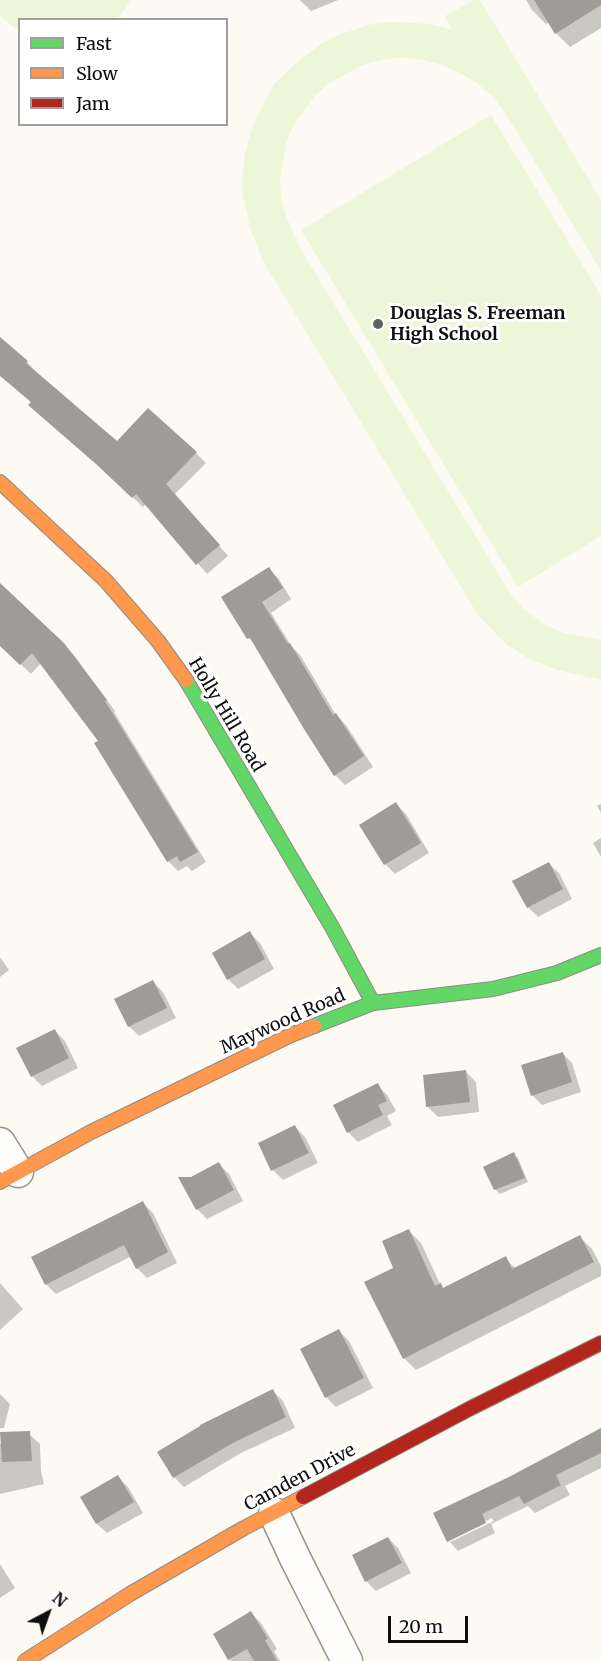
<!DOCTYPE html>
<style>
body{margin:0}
#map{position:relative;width:601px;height:1661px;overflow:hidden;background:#fcfaf2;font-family:Merriweather,serif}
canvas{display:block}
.legend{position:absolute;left:18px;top:18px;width:210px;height:108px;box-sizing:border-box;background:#fff;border:2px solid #9f9f9f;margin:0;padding:8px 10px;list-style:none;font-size:18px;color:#0e0e0e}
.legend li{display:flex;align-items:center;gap:12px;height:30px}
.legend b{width:30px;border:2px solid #9f9f9f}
.north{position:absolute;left:18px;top:1583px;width:60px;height:60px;-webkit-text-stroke:4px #fff;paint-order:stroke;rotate:41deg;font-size:16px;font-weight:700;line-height:24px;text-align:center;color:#0e0e0e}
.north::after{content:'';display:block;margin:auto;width:21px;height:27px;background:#0e0e0e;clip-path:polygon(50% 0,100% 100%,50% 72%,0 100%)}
.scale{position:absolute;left:388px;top:1616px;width:80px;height:27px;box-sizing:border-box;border:3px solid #0e0e0e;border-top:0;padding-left:8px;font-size:18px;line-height:21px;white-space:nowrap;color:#0e0e0e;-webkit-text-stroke:4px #fff;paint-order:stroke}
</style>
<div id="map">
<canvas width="601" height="1661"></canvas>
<ul class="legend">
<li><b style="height:8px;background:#63d668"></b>Fast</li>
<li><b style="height:8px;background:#ff974d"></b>Slow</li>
<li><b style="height:8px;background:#b3261e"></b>Jam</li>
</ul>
<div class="north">N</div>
<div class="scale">20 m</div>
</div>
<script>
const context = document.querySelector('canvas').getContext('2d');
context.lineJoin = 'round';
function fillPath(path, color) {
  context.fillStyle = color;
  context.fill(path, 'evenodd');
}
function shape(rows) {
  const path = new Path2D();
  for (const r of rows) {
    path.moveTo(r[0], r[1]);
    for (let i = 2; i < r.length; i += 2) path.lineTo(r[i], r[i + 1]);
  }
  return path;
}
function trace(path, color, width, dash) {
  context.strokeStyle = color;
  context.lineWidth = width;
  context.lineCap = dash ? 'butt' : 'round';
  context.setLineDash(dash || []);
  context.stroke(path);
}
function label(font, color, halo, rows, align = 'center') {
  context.font = font + ' Merriweather,serif';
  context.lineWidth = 6;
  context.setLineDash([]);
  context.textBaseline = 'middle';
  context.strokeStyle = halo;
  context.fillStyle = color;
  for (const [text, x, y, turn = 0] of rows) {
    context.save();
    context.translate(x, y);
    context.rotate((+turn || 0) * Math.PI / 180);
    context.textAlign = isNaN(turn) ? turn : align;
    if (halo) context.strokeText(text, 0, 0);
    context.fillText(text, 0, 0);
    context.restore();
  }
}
const pitch = shape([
 [0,0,132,0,117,19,20,20,19,31,0,16],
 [474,0,480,0,601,200,601,271,506,114,493,97,477,83,460,73,442,65,424,60,404,57,382,60,363,65,329,83,314,97,292,128,286,145,280,179,281,197,286,216,300,248,510,593,523,608,537,619,550,627,567,634,601,640,601,680,558,670,531,660,506,644,478,615,263,261,250,228,243,196,242,181,245,152,253,125,274,84,297,62,321,44,336,36,368,25,386,22,402,22,436,25,452,30,445,16],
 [491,115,601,295,601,536,518,587,301,230]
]);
const shadow = shape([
 [300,0,338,0,311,11],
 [526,0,601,0,601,28,570,47,556,33,549,22,546,24,532,10],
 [0,339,27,362,36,372,35,373,117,443,148,410,196,453,206,463,175,494,228,556,207,574,146,504,143,507,32,403,0,375],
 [269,569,279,579,291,599,271,613,292,647,300,655,336,715,346,725,373,767,345,785,335,775,256,646,249,638],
 [0,592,63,645,74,655,115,711,114,712,206,862,192,871,187,866,178,871,168,861,100,741,41,663,31,674,0,644],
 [396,804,406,814,429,853,395,874,385,864],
 [601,804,601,813,597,806],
 [601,838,601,857,593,843],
 [549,864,559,873,572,899,538,917,528,907],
 [250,933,260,943,274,969,238,989,228,979],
 [0,957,9,970,0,977],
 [153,982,163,992,176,1018,139,1036,129,1026],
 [55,1031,65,1041,78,1068,42,1086,32,1076],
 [562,1053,572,1063,581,1092,542,1105,532,1095],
 [466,1072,476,1082,479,1112,438,1117,428,1107],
 [377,1085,387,1095,396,1111,387,1116,392,1125,358,1142,348,1132],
 [295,1127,305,1137,318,1163,283,1180,273,1170],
 [513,1154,518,1158,528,1182,500,1194,495,1189],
 [219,1164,229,1174,243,1201,207,1219,197,1209],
 [143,1203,153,1213,177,1263,147,1278,137,1268,130,1257,56,1294,46,1284],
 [409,1231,421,1243,440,1284,444,1289,505,1258,516,1269,580,1237,592,1249,601,1266,601,1276,416,1370,404,1358,395,1269],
 [0,1283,23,1309,0,1330],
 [339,1331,349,1341,373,1388,336,1407,326,1397],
 [273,1391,283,1401,295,1428,241,1453,184,1487,174,1477],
 [0,1394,10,1404,4,1428,0,1428],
 [601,1430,601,1468,565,1486,570,1495,535,1513,528,1506,491,1524,495,1533,458,1551,449,1541,435,1514,510,1478],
 [492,1518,494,1521,450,1542,450,1539],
 [30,1435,40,1444,41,1471,44,1484,0,1494,0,1444],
 [118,1477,128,1487,143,1513,107,1533,97,1524],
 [388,1538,398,1548,411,1573,376,1591,366,1581],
 [0,1564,15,1588,0,1598],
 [251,1613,261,1623,277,1649,274,1651,280,1661,256,1661,255,1659,253,1661,231,1661,229,1659]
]);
const building = shape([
 [534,0,601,0,601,5,555,34],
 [0,337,28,361,26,363,117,441,148,408,197,452,166,484,220,545,196,565,136,494,132,498,96,464,28,405,31,402,0,376],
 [269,567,283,588,262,602,288,644,290,643,333,715,336,713,364,756,334,776,304,729,250,638,247,639,221,597],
 [0,583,64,643,107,700,105,701,198,852,180,862,177,856,167,862,94,743,98,741,32,653,20,665,0,646],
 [396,802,421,843,384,865,359,825],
 [549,862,563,889,527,908,512,881],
 [250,931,265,959,227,980,212,953],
 [153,980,167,1008,128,1027,114,999],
 [55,1029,69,1058,31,1077,16,1048],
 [563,1052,572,1082,531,1096,521,1065],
 [466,1070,470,1102,426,1107,423,1075],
 [378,1083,387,1101,378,1105,383,1115,347,1133,333,1105],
 [295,1125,309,1153,271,1171,258,1143],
 [514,1152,525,1178,494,1190,483,1167],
 [219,1162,234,1190,196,1210,178,1177,191,1177],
 [143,1201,168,1252,136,1269,124,1245,45,1285,31,1257],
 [409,1229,435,1286,441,1283,443,1288,506,1256,512,1269,580,1235,594,1262,403,1359,364,1282,393,1268,382,1241],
 [339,1329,364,1378,325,1398,300,1349],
 [273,1389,286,1417,231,1444,173,1478,157,1452,200,1426,200,1425],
 [601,1428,601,1453,556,1475,561,1485,524,1504,519,1496,482,1514,486,1523,447,1542,433,1513,509,1477],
 [30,1431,32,1461,2,1462,0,1432],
 [118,1475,134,1502,96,1524,80,1497],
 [388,1537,402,1563,365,1582,352,1555],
 [251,1611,268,1639,265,1640,277,1661,254,1661,247,1649,228,1660,213,1634]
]);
const street = shape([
 [0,1143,18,1172],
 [274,1513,295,1558,347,1661]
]);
const fast = shape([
 [186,680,332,927,373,1003],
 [314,1026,373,1003,493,989,557,973,601,955]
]);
const slow = shape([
 [0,482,106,581,158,641,186,680],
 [0,1182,91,1132,291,1035,314,1026],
 [25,1661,130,1594,244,1528,303,1497]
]);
const jam = shape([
 [303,1497,469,1409,601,1343]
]);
const markers = [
 [378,324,6,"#61615e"]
];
const poiNames = [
 ["Douglas S. Freeman",390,314],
 ["High School",390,335]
];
const streetNames = [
 ["Holly Hill Road",226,715,59],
 ["Maywood Road",283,1022,-24],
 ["Camden Drive",300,1478,-28]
];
fillPath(pitch, '#eef6da');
fillPath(shadow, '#0003');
fillPath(building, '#9e9c98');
trace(street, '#959491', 33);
trace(fast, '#8c8b87', 16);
trace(slow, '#8c8b87', 16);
trace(jam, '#8c8b87', 16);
trace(street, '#fffefd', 30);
trace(fast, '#63d668', 14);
trace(slow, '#ff974d', 14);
trace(jam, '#b3261e', 14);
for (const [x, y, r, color] of markers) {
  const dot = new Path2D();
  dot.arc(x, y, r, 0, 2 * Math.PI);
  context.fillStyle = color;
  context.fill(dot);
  trace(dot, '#fff', 2);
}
label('bold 18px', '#0e0e0e', '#fff', poiNames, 'left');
label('18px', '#0e0e0e', '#fff', streetNames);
</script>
